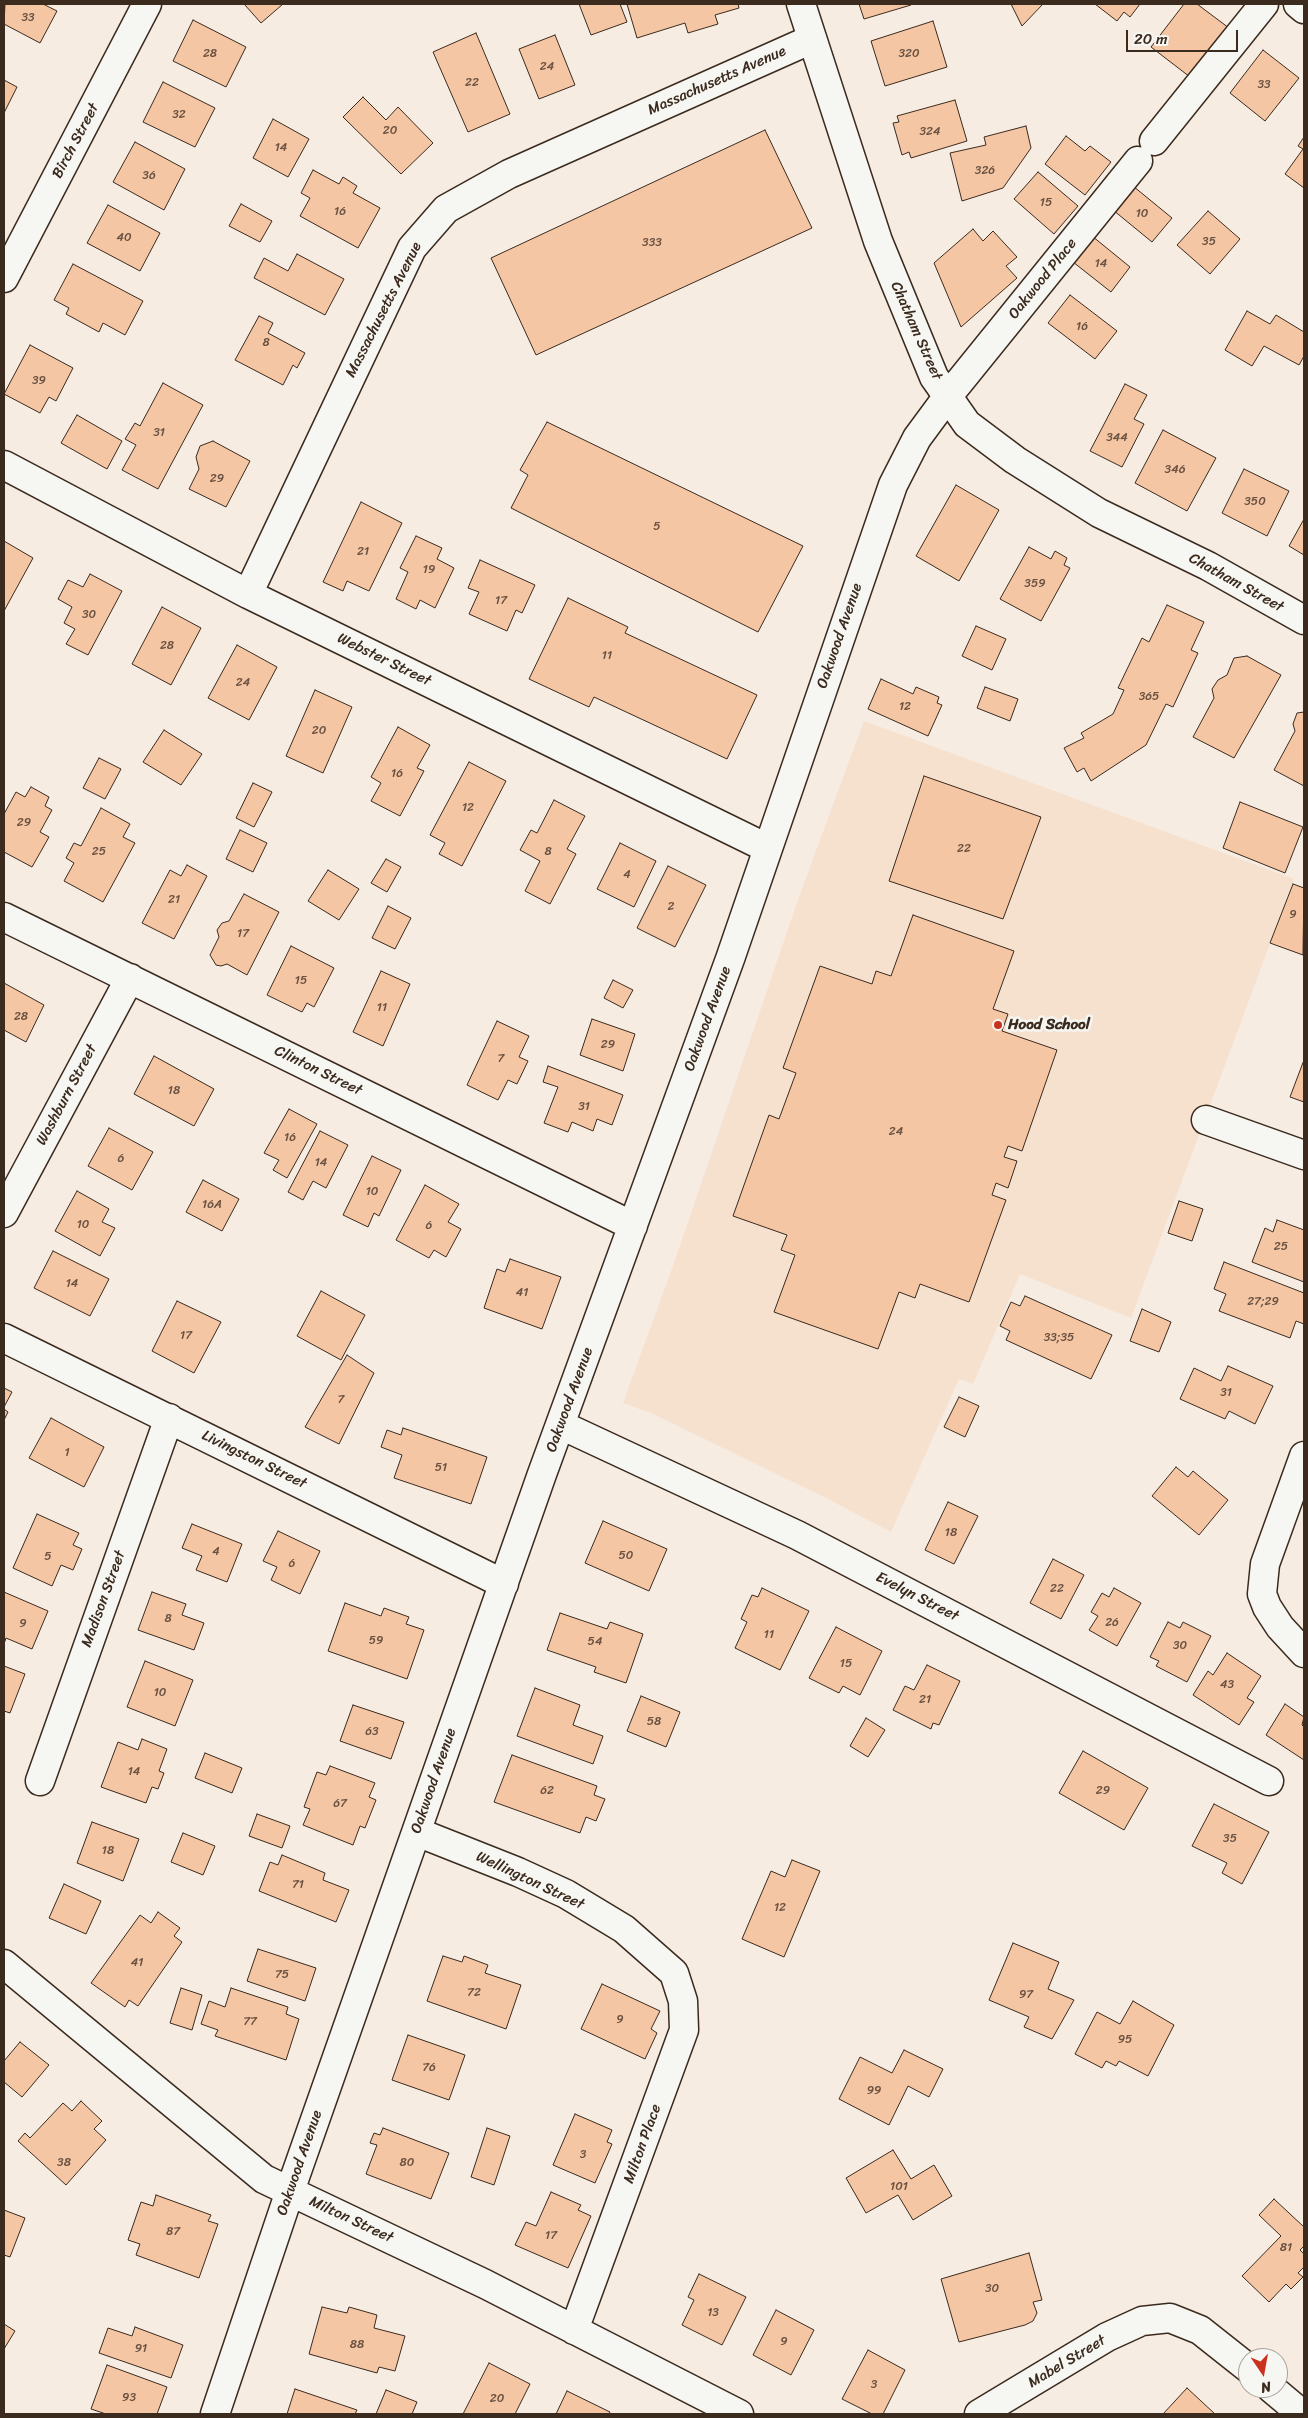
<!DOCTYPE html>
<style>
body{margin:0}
#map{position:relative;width:1308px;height:2418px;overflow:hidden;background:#f6ece2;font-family:Sriracha,sans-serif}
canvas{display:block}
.frame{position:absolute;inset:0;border:5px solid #3b2a1e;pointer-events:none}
.north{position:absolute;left:1238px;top:2348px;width:50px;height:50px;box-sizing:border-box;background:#f6f6f2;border:1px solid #aba49d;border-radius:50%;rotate:168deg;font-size:14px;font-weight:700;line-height:20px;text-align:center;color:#3b2a1e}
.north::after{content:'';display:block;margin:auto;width:18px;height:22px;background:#c8321e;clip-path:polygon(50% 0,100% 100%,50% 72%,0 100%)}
.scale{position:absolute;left:1126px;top:30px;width:112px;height:22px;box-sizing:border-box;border:2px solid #3b2a1e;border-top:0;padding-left:6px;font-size:15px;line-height:18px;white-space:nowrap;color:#3b2a1e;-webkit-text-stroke:4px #f6f6f2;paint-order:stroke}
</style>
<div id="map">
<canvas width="1308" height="2418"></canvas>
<div class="frame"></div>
<div class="north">N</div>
<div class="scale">20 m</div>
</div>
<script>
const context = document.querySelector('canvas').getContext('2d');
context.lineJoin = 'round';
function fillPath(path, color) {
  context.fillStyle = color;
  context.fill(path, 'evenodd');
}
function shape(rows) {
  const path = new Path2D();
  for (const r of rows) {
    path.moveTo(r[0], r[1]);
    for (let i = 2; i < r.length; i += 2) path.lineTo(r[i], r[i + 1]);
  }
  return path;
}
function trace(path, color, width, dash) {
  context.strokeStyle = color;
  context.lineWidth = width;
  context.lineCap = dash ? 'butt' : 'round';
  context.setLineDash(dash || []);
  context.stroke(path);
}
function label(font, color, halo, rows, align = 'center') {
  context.font = font + ' Sriracha,sans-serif';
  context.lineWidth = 5;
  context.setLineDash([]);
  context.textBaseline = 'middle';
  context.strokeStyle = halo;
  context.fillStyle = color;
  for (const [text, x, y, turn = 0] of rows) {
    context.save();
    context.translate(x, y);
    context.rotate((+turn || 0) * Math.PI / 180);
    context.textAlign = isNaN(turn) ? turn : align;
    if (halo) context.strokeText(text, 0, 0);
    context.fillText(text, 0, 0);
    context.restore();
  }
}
const built = shape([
 [864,721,1294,879,1131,1318,1020,1274,973,1384,959,1379,891,1532,826,1498,651,1413,623,1403,674,1263,800,894]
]);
const building = shape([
 [5,4,43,4,57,11,40,43,4,24,5,4],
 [244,4,283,4,261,23,244,4],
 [579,4,620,4,627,22,591,35,579,4],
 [627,4,738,4,739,8,715,15,718,24,688,33,685,23,637,38,627,4],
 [859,4,911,4,911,5,864,19,859,4],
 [1011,4,1043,4,1022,26,1011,4],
 [1095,4,1140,4,1130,17,1124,12,1117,21,1095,4],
 [1184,4,1197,4,1229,28,1190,77,1151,47,1184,4],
 [193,20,246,47,226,87,173,61,193,20],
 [933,21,947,67,885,86,871,41,933,21],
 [476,33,510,114,468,132,433,52,476,33],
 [555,35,575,85,539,99,519,49,555,35],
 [1263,50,1299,78,1265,121,1230,93,1263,50],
 [4,80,17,87,4,113,4,80],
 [163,82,215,108,195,147,143,122,163,82],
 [363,97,386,120,398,107,433,143,401,174,343,117,363,97],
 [955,100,967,141,911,158,909,152,902,155,893,123,899,122,897,116,955,100],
 [273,119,309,139,288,177,253,158,273,119],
 [1026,126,1031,148,1003,188,962,201,950,153,986,145,984,137,1026,126],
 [765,130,812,228,536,355,491,258,765,130],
 [1066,136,1085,151,1090,146,1111,162,1085,195,1045,164,1066,136],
 [1304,137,1304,188,1285,174,1303,149,1298,146,1304,137],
 [135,142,185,169,164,210,113,182,135,142],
 [313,170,339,184,343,177,357,186,353,193,380,208,358,248,300,216,310,198,301,193,313,170],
 [1038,172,1078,206,1054,234,1014,199,1038,172],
 [1133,186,1172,218,1152,242,1113,210,1133,186],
 [241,204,272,221,260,242,229,226,241,204],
 [108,205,160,233,140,271,87,243,108,205],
 [1208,211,1240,239,1210,274,1177,245,1208,211],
 [973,229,983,241,993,231,1017,257,1006,266,1017,278,961,327,934,263,973,229],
 [1092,236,1130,267,1111,292,1073,262,1092,236],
 [297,254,344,279,325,315,254,278,264,258,288,271,297,254],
 [73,264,143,301,125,335,103,323,99,332,66,314,69,308,54,300,73,264],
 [1070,295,1117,331,1095,359,1048,323,1070,295],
 [1247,311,1270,324,1276,315,1304,332,1304,356,1299,365,1264,346,1252,366,1225,350,1247,311],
 [259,316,273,323,268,333,305,353,297,368,293,365,283,385,235,360,259,316],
 [30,345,73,368,56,401,49,397,40,413,4,394,30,345],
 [163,383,203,405,158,489,122,470,136,445,125,439,135,423,140,426,163,383],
 [1125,384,1147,395,1134,419,1144,424,1122,467,1090,451,1125,384],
 [77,415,122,441,107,469,61,443,77,415],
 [547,422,803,546,758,632,511,508,528,475,520,470,547,422],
 [1163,430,1216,458,1187,511,1135,483,1163,430],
 [213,441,250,461,226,507,189,489,199,469,196,457,200,446,213,441],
 [1244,469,1289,491,1267,536,1222,513,1244,469],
 [956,485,999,510,959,581,916,556,956,485],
 [361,502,402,523,369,591,347,581,343,591,323,582,361,502],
 [1304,519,1304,555,1289,546,1304,519],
 [416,536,442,548,437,559,454,568,435,608,420,600,416,609,396,599,408,572,400,568,416,536],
 [4,541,33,558,4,611,4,541],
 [1029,547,1051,559,1055,551,1067,558,1064,565,1070,568,1041,621,1000,599,1029,547],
 [480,560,535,585,522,613,516,610,507,631,469,614,479,592,468,588,480,560],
 [90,574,122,591,88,655,66,644,75,629,64,623,72,607,58,599,68,580,83,587,90,574],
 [568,598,628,627,625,633,757,695,727,759,594,697,589,707,529,679,568,598],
 [1167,605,1204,622,1191,650,1198,653,1173,707,1166,704,1146,745,1091,781,1084,768,1077,772,1064,748,1084,738,1081,733,1113,714,1124,690,1118,688,1142,638,1149,642,1167,605],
 [162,607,201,628,171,685,132,664,162,607],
 [976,626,1006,639,992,670,962,656,976,626],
 [237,645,277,667,249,720,208,698,237,645],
 [1247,656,1281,675,1234,758,1193,737,1214,698,1212,689,1218,680,1227,675,1234,658,1247,656],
 [881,679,913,694,916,687,939,697,937,703,942,705,928,736,868,709,881,679],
 [985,687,1018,699,1010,721,977,708,985,687],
 [315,690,352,707,323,773,286,756,315,690],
 [1304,712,1304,786,1274,770,1295,731,1293,724,1297,713,1304,712],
 [398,727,430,745,417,768,424,771,400,816,371,801,381,783,371,777,398,727],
 [164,730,202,754,181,785,143,762,164,730],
 [99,758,121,769,105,799,83,788,99,758],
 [469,762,506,781,462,866,439,854,445,843,430,835,469,762],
 [924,776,1041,817,1003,919,889,881,924,776],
 [253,783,272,792,254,827,236,818,253,783],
 [31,787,49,797,45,806,52,810,40,832,49,837,32,867,4,852,4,814,16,792,25,797,31,787],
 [554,800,585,816,567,849,576,854,550,904,525,891,540,861,520,850,531,830,537,833,554,800],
 [1240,802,1303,827,1285,873,1223,848,1240,802],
 [101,808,130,824,123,837,135,843,103,902,64,881,74,863,66,858,74,843,81,846,101,808],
 [240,830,267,843,253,872,226,859,240,830],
 [620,843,656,861,634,907,597,889,620,843],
 [386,859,401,867,387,892,371,883,386,859],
 [187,865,207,876,174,939,142,923,170,870,181,876,187,865],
 [668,866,706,885,675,947,637,928,668,866],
 [328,870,359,889,339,920,308,901,328,870],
 [1293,884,1304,888,1303,955,1270,943,1293,884],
 [244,894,279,912,247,975,227,964,221,966,216,965,210,955,219,937,217,930,222,923,229,921,244,894],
 [388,906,411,918,395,949,372,938,388,906],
 [913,915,1014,951,993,1009,1008,1014,1002,1031,1057,1050,1022,1151,1008,1146,1004,1157,1017,1161,1008,1188,996,1183,992,1195,1006,1200,969,1302,920,1284,915,1298,899,1292,878,1349,774,1312,795,1255,781,1250,787,1235,733,1216,769,1115,779,1119,796,1073,783,1068,820,966,872,984,876,971,891,976,913,915],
 [291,946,334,968,314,1007,307,1003,302,1012,267,995,291,946],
 [381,971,410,984,383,1046,353,1032,381,971],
 [613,980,633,990,623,1008,604,998,613,980],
 [4,983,44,1005,26,1042,4,1030,4,983],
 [592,1019,635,1034,623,1071,580,1055,592,1019],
 [497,1021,529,1036,519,1057,528,1061,517,1084,508,1080,498,1100,467,1085,497,1021],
 [154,1056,214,1089,194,1126,134,1094,154,1056],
 [1304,1060,1304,1102,1290,1097,1304,1060],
 [548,1066,623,1095,612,1125,597,1119,593,1131,572,1122,568,1132,544,1123,558,1087,543,1082,548,1066],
 [289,1109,317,1124,287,1178,273,1170,279,1160,264,1153,289,1109],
 [109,1128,153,1152,132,1190,88,1166,109,1128],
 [320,1131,348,1145,326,1188,313,1181,303,1200,288,1192,320,1131],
 [372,1156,401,1170,379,1216,374,1213,368,1227,343,1215,372,1156],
 [203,1180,239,1199,222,1231,186,1212,203,1180],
 [425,1185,459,1204,448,1222,461,1229,446,1257,434,1250,429,1258,396,1240,425,1185],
 [77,1191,109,1209,102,1222,115,1228,100,1256,55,1231,77,1191],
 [1179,1201,1203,1209,1192,1241,1168,1233,1179,1201],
 [1277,1220,1304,1230,1304,1282,1252,1262,1265,1228,1273,1232,1277,1220],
 [53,1251,109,1279,90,1316,34,1288,53,1251],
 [510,1259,561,1277,542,1329,484,1308,497,1269,505,1272,510,1259],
 [1224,1262,1304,1293,1304,1324,1296,1321,1290,1338,1219,1311,1226,1294,1214,1289,1224,1262],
 [321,1291,365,1315,341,1360,297,1336,321,1291],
 [1025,1296,1112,1335,1091,1379,1006,1340,1010,1331,1000,1326,1011,1302,1020,1306,1025,1296],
 [177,1301,221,1322,194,1373,152,1351,177,1301],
 [1142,1309,1171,1322,1159,1352,1130,1341,1142,1309],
 [347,1355,374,1373,339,1444,305,1427,347,1355],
 [1228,1366,1273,1386,1255,1424,1229,1411,1225,1419,1180,1399,1194,1368,1221,1381,1228,1366],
 [4,1388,12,1392,4,1407,4,1388],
 [959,1397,979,1406,965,1437,944,1427,959,1397],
 [4,1409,8,1412,4,1420,4,1409],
 [51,1418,104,1447,84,1487,29,1458,51,1418],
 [403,1428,487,1457,471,1504,394,1478,402,1455,381,1447,387,1430,401,1435,403,1428],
 [1176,1467,1188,1477,1193,1471,1228,1500,1199,1535,1152,1496,1176,1467],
 [948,1502,978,1516,954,1564,925,1550,948,1502],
 [37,1514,79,1533,73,1545,82,1549,73,1570,61,1565,52,1586,13,1568,37,1514],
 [603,1521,667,1549,649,1591,585,1563,603,1521],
 [192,1524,242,1544,227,1582,196,1570,202,1556,182,1548,192,1524],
 [278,1531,320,1551,300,1594,271,1580,277,1567,263,1561,278,1531],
 [1053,1559,1084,1575,1061,1619,1030,1603,1053,1559],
 [762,1588,809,1611,780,1670,735,1648,747,1622,741,1619,752,1595,758,1597,762,1588],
 [1114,1588,1141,1603,1117,1646,1089,1630,1098,1616,1091,1612,1102,1593,1109,1597,1114,1588],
 [4,1592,48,1611,32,1649,6,1638,4,1644,4,1592],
 [152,1592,186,1604,182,1615,204,1623,194,1650,138,1630,152,1592],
 [345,1603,381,1616,384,1608,409,1617,406,1624,424,1630,407,1679,328,1651,345,1603],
 [560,1613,607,1629,610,1622,643,1634,626,1683,594,1672,596,1667,547,1650,560,1613],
 [1168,1622,1180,1628,1183,1622,1211,1636,1187,1682,1156,1666,1159,1661,1150,1657,1168,1622],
 [836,1627,882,1651,860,1695,843,1686,839,1693,809,1678,836,1627],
 [1227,1653,1261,1676,1247,1698,1254,1702,1239,1725,1193,1695,1208,1671,1213,1675,1227,1653],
 [145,1661,193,1680,175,1726,127,1707,145,1661],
 [927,1665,960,1681,939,1725,933,1723,931,1729,893,1710,905,1686,914,1690,927,1665],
 [4,1666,25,1674,10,1713,4,1711,4,1666],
 [535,1688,580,1705,573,1725,603,1736,593,1764,517,1736,535,1688],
 [641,1696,680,1712,666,1747,627,1731,641,1696],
 [1285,1704,1304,1717,1302,1725,1304,1727,1304,1760,1266,1735,1285,1704],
 [353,1705,404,1722,391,1759,340,1741,353,1705],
 [866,1718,885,1730,868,1757,850,1746,866,1718],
 [142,1739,167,1749,159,1771,164,1773,158,1789,152,1787,146,1803,101,1787,118,1742,138,1750,142,1739],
 [1083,1751,1148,1788,1124,1830,1059,1793,1083,1751],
 [205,1753,242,1768,232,1793,195,1778,205,1753],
 [512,1755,597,1786,594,1795,605,1799,596,1821,586,1817,580,1833,494,1802,512,1755],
 [330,1766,375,1783,369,1797,376,1800,365,1828,360,1826,353,1845,303,1825,310,1809,304,1807,317,1772,326,1775,330,1766],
 [1214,1804,1269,1832,1242,1884,1222,1873,1227,1863,1192,1846,1214,1804],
 [257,1814,290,1826,282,1848,249,1836,257,1814],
 [92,1822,139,1839,123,1881,77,1863,92,1822],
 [183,1833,215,1846,203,1875,171,1862,183,1833],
 [282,1855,325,1873,323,1880,349,1890,336,1922,259,1891,270,1862,278,1865,282,1855],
 [792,1860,820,1871,784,1957,742,1939,771,1871,785,1877,792,1860],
 [64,1884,101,1901,86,1934,49,1918,64,1884],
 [158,1912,180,1928,174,1936,182,1942,138,2006,129,2000,125,2007,91,1983,140,1915,151,1923,158,1912],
 [1013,1943,1059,1962,1048,1989,1074,2000,1052,2039,1024,2027,1029,2017,989,2000,1013,1943],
 [258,1949,316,1968,305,2001,247,1981,258,1949],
 [443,1956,462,1962,464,1956,488,1965,485,1973,521,1985,506,2029,427,2001,443,1956],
 [602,1984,660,2011,651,2029,657,2033,645,2059,581,2029,602,1984],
 [181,1988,202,1995,192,2030,170,2023,181,1988],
 [231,1988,288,2007,286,2014,299,2019,286,2060,215,2036,218,2030,201,2024,209,2001,225,2007,231,1988],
 [1133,2001,1174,2025,1148,2076,1119,2061,1116,2066,1106,2061,1102,2068,1075,2054,1097,2012,1120,2024,1133,2001],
 [408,2035,465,2055,449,2100,392,2080,408,2035],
 [20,2042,49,2065,22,2097,4,2082,4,2061,20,2042],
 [904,2050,943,2069,929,2097,908,2086,889,2125,839,2099,860,2057,892,2073,904,2050],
 [81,2101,102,2121,94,2129,106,2140,66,2185,18,2141,25,2133,30,2138,63,2103,72,2111,81,2101],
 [575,2114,612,2130,607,2142,612,2144,595,2183,553,2165,575,2114],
 [383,2128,449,2153,431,2199,366,2174,377,2145,370,2143,374,2133,380,2135,383,2128],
 [487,2128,510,2136,494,2185,471,2177,487,2128],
 [893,2150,911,2179,934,2165,952,2196,913,2220,898,2195,866,2213,846,2178,893,2150],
 [551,2192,581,2205,578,2210,591,2216,568,2268,515,2245,526,2222,536,2226,551,2192],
 [156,2195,211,2215,208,2221,218,2224,199,2278,136,2255,140,2244,128,2240,141,2202,153,2206,156,2195],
 [1274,2199,1304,2227,1304,2246,1300,2250,1304,2254,1304,2267,1298,2273,1303,2277,1291,2289,1286,2284,1269,2302,1242,2276,1281,2236,1259,2215,1274,2199],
 [4,2210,25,2218,10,2257,4,2255,4,2210],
 [1029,2253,1042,2300,1033,2302,1037,2313,1033,2321,1025,2325,959,2342,941,2279,1029,2253],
 [699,2274,746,2297,722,2345,682,2325,694,2300,688,2297,699,2274],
 [322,2307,347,2313,349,2307,377,2315,374,2328,405,2336,395,2371,379,2367,377,2373,309,2354,322,2307],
 [776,2310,814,2330,791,2375,753,2355,776,2310],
 [4,2324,15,2331,4,2349,4,2324],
 [135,2327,183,2345,171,2378,99,2353,108,2328,132,2336,135,2327],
 [868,2350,905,2370,883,2414,872,2414,842,2399,868,2350],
 [489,2363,530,2384,515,2414,463,2414,489,2363],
 [107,2365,167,2387,157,2414,106,2414,91,2409,107,2365],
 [1187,2388,1215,2414,1163,2414,1187,2388],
 [295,2389,357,2410,355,2414,287,2414,295,2389],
 [386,2390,417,2402,412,2414,376,2414,386,2390],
 [567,2391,610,2412,609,2414,556,2414,567,2391]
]);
const minor = shape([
 [1298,4,1304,9],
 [1154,141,1264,4],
 [4,278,147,4],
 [4,465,248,594,767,848],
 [248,594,412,248,446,209,509,174,812,39],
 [4,917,633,1226],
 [1206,1120,1304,1155],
 [4,1213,130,978],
 [4,1338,504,1584],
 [561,1425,797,1535,1269,1781],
 [1304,1456,1265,1564,1262,1594,1267,1607,1280,1627,1304,1653],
 [40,1781,169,1418],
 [417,1832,518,1872,566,1894,624,1929,674,1973,683,2001,684,2030,574,2330],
 [4,1964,264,2179,485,2284,739,2414],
 [1271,2388,1302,2414],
 [215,2414,290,2191,542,1474,730,959,893,485,917,438,948,396,1138,161],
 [979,2414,1107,2337,1142,2321,1170,2318,1200,2330,1248,2368]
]);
const major = shape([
 [801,4,878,241,934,377,967,424,1015,460,1099,513,1208,566,1304,620]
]);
const markers = [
 [998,1025,5,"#c8321e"]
];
const numberNames = [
 ["33",28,18],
 ["28",210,54],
 ["320",909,54],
 ["24",547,67],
 ["22",472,83],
 ["33",1264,85],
 ["32",179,115],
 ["20",390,131],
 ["324",930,132],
 ["14",281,148],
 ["326",985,171],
 ["36",149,176],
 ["15",1046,203],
 ["16",340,212],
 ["10",1142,214],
 ["40",124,238],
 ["35",1209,242],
 ["333",652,243],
 ["14",1101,264],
 ["16",1082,327],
 ["8",266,343],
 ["39",39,381],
 ["31",159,433],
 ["344",1117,438],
 ["346",1175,470],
 ["29",217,479],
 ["350",1255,502],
 ["5",657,527],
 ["21",363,552],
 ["19",429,570],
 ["359",1035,584],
 ["17",501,601],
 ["30",89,615],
 ["28",167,646],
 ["11",607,656],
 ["24",243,683],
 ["365",1149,697],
 ["12",905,707],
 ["20",319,731],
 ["16",397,774],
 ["12",468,808],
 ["29",24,823],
 ["22",964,849],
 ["25",99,852],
 ["8",548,852],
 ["4",627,875],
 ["21",174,900],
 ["2",671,907],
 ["9",1293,915],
 ["17",243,934],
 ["15",301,981],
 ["11",382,1008],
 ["28",21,1017],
 ["29",608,1045],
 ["7",501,1059],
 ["18",174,1091],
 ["31",584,1107],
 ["24",896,1132],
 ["16",290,1138],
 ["6",121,1159],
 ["14",321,1163],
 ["10",372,1192],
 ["16A",212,1205],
 ["10",83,1225],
 ["6",429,1226],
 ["25",1281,1247],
 ["14",72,1284],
 ["41",522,1293],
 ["27;29",1263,1302],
 ["17",186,1336],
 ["33;35",1059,1338],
 ["31",1226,1393],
 ["7",341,1400],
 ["1",67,1453],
 ["51",441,1468],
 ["18",951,1533],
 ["4",216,1552],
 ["50",626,1556],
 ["5",48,1557],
 ["6",292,1564],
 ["22",1057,1589],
 ["8",168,1619],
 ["26",1112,1623],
 ["9",23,1624],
 ["11",769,1635],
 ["59",376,1641],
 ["54",595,1642],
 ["30",1180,1646],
 ["15",846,1664],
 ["43",1227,1685],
 ["10",160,1693],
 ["21",925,1700],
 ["58",654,1722],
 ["63",372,1732],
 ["14",134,1772],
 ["62",547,1791],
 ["29",1103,1791],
 ["67",340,1804],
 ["35",1230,1839],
 ["18",108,1851],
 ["71",298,1885],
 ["12",780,1908],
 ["41",137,1963],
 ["75",282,1975],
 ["72",474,1993],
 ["97",1026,1995],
 ["9",620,2020],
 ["77",250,2022],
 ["95",1125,2040],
 ["76",429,2068],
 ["99",874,2091],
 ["3",583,2155],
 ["38",64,2163],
 ["80",407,2163],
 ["101",899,2187],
 ["87",173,2232],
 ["17",551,2236],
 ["81",1286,2248],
 ["30",992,2289],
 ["13",713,2313],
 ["9",784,2342],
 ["88",357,2345],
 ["91",141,2349],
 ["3",874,2385],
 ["93",129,2398],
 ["20",497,2399]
];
const streetNames = [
 ["Massachusetts Avenue",717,81,-24],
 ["Birch Street",76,141,-62],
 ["Oakwood Place",1043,279,-51],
 ["Massachusetts Avenue",384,310,-63],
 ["Chatham Street",916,331,66],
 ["Chatham Street",1236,583,29],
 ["Oakwood Avenue",840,636,-71],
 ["Webster Street",384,660,26],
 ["Oakwood Avenue",708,1019,-70],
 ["Clinton Street",318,1071,26],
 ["Washburn Street",67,1095,-62],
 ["Oakwood Avenue",570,1400,-70],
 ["Livingston Street",254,1460,26],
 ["Evelyn Street",917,1597,27],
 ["Madison Street",104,1599,-70],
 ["Oakwood Avenue",434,1781,-71],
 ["Wellington Street",530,1881,25],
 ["Milton Place",643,2144,-70],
 ["Oakwood Avenue",300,2163,-71],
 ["Milton Street",351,2220,25],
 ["Mabel Street",1067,2362,-31]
];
const poiNames = [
 ["Hood School",1008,1025]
];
fillPath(built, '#f6e1cf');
fillPath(building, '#f5c6a4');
trace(building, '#3b2a1e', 1);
trace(minor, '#3b2a1e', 31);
trace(major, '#3b2a1e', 31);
trace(minor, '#f6f6f2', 28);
trace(major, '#f6f6f2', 28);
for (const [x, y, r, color] of markers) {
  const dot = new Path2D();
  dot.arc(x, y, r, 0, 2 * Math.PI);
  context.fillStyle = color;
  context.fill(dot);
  trace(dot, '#f6f6f2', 2);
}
label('12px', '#6a5140', null, numberNames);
label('15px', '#3b2a1e', '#f6f6f2', streetNames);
label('bold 15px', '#3b2a1e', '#f6f6f2', poiNames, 'left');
</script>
